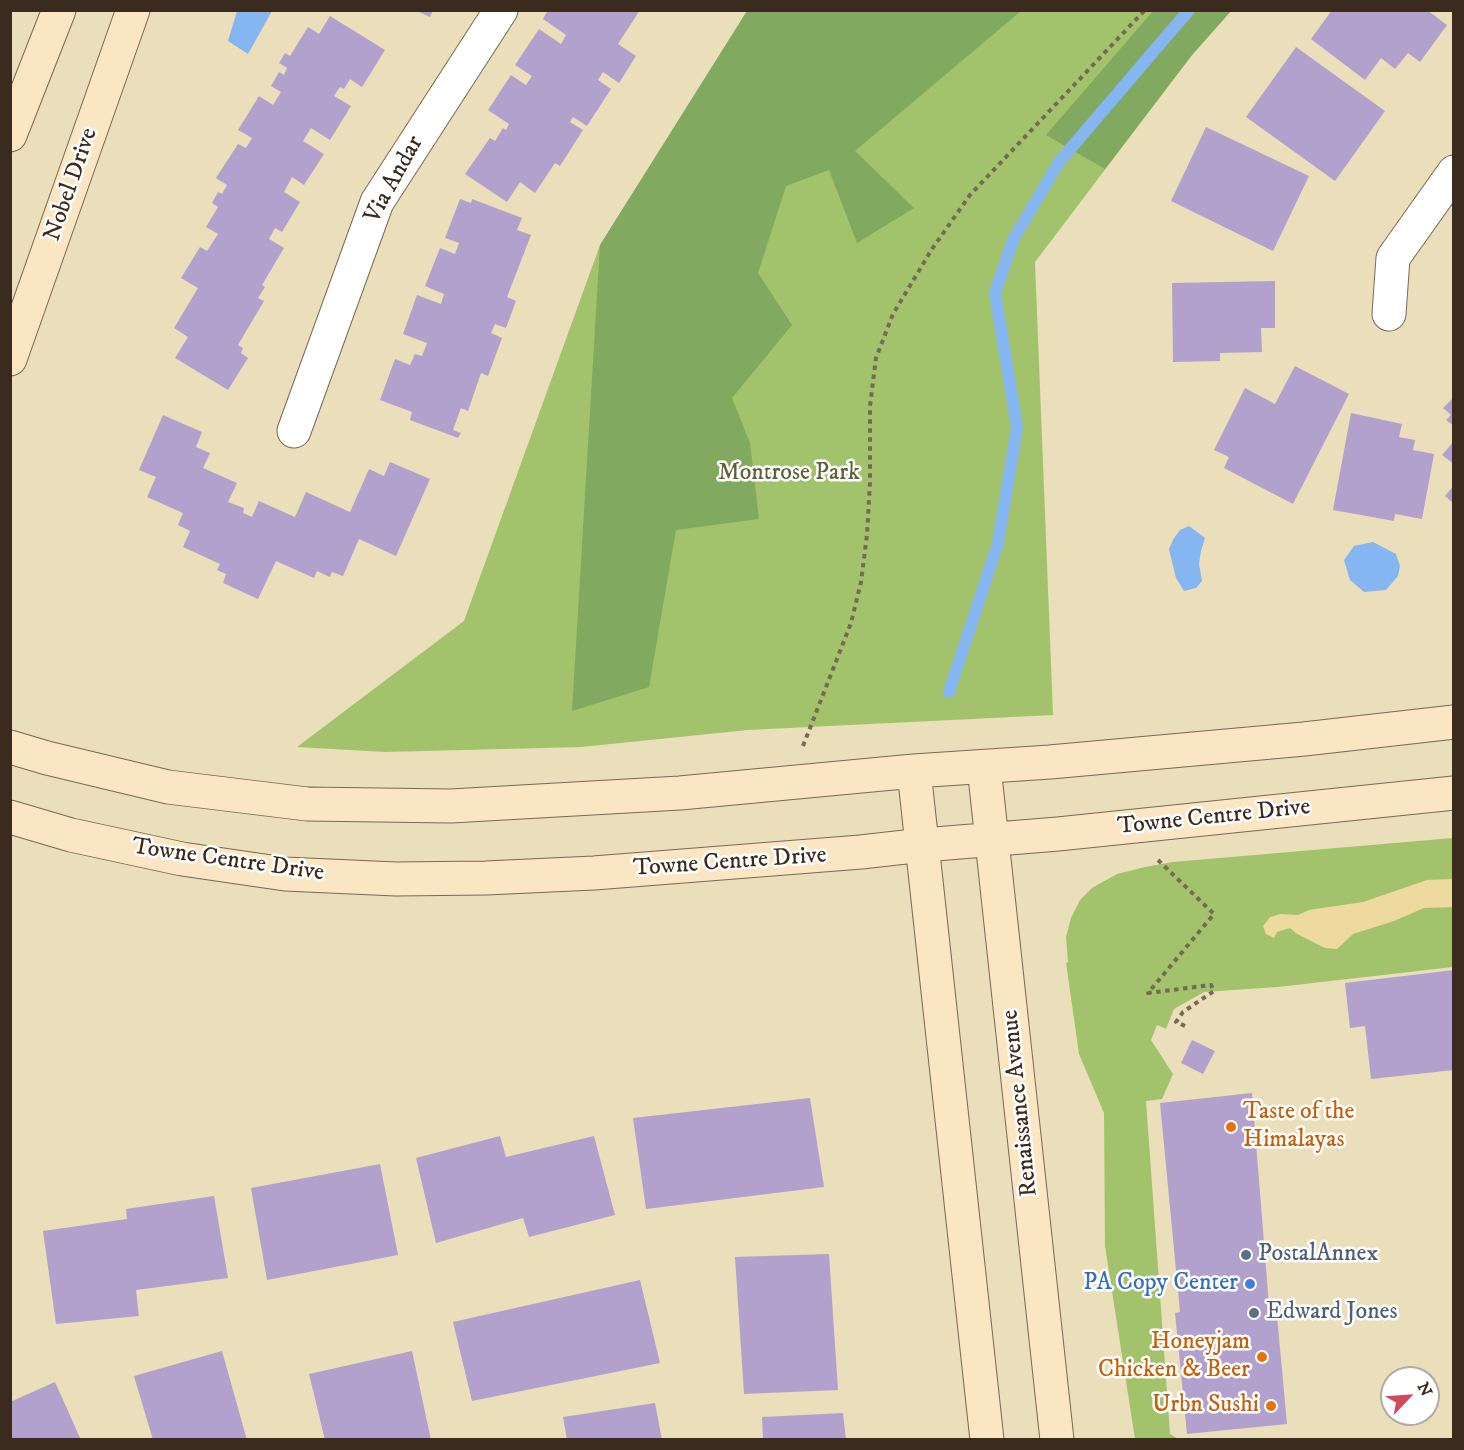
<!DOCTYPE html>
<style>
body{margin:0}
#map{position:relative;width:1464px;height:1450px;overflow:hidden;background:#eadebb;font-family:"IM FELL DW Pica",serif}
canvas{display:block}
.frame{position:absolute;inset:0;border:12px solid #3b2a1e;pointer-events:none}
.north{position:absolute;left:1380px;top:1366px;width:60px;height:60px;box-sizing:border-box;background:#fff;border:2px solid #b1aaa5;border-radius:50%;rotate:65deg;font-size:16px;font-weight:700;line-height:24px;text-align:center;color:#3b2a1e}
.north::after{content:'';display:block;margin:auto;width:21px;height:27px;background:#d1495b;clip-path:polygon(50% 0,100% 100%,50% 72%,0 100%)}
</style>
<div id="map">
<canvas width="1464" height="1450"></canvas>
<div class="frame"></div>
<div class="north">N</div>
</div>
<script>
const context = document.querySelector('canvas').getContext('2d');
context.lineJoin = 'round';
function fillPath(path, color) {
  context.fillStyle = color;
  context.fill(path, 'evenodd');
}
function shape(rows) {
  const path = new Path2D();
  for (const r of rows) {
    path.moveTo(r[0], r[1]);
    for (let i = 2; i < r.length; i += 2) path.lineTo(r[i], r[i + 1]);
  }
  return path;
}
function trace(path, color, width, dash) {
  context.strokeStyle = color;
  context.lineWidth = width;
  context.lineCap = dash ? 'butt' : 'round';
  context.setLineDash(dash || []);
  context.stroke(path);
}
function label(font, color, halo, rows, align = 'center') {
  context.font = font + ' "IM FELL DW Pica",serif';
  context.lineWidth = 5;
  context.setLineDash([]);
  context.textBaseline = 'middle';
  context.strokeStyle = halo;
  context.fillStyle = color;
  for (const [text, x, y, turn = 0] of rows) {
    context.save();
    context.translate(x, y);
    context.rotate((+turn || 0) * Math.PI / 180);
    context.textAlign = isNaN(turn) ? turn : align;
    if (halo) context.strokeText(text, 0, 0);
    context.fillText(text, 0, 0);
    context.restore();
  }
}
const green = shape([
 [747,11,1231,11,1192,55,1035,262,1053,715,748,730,581,747,385,752,297,747,464,621,600,245],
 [1453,838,1453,967,1278,987,1204,992,1174,1009,1166,1029,1157,1025,1151,1040,1173,1074,1162,1099,1146,1101,1170,1434,1178,1439,1135,1439,1105,1246,1104,1113,1079,1054,1066,963,1068,962,1066,937,1071,918,1080,900,1092,888,1117,874,1145,867,1173,862]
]);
const forest = shape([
 [747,11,1021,11,855,151,914,208,857,243,829,170,786,186,758,273,792,325,732,398,750,443,759,519,676,530,649,687,572,711,600,245],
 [1153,11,1231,11,1192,55,1105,169,1046,135]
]);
const sand = shape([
 [1453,879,1453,907,1424,908,1394,921,1353,934,1337,949,1325,948,1297,934,1290,928,1277,932,1274,938,1266,934,1263,926,1270,917,1280,914,1298,915,1309,910,1363,902,1427,880]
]);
const water = shape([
 [237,11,272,11,248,54,228,41],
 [1189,526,1205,538,1201,551,1199,564,1202,581,1196,588,1184,591,1176,578,1169,549,1174,538,1180,530],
 [1373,542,1396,554,1400,566,1398,576,1386,590,1364,592,1350,580,1344,560,1354,546]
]);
const stream = shape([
 [949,692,998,543,1017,427,995,293,1013,240,1059,162,1189,10]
]);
const building = shape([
 [415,10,433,10,430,17],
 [548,10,640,10,618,44,636,56,619,83,603,72,598,80,611,89,587,126,573,117,570,122,583,130,560,166,555,163,535,193,520,182,507,202,465,174,490,138,495,141,503,128,506,130,509,124,488,110,511,75,526,85,532,76,515,65,539,29,561,44,566,35,543,19],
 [1332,10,1427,10,1447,25,1420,62,1408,53,1395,69,1381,58,1365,80,1311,39],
 [330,16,385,50,362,87,350,79,344,89,340,87,334,96,351,106,330,140,311,128,303,141,324,154,304,185,292,177,284,192,300,202,282,232,275,228,269,239,284,248,262,285,265,287,258,298,264,301,238,345,243,348,241,353,248,358,228,390,175,358,188,337,174,328,198,288,181,278,200,247,207,251,218,234,206,227,218,207,212,203,218,192,222,194,227,185,216,178,238,144,246,148,252,138,238,130,259,96,273,105,281,92,271,86,279,72,284,75,287,68,279,63,285,53,290,56,308,27,319,34],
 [1296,47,1385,111,1335,181,1246,117],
 [1206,127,1309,176,1273,251,1171,201],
 [460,199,471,203,472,199,522,218,517,230,531,235,507,297,516,301,506,328,495,324,491,333,502,338,488,376,481,373,468,411,461,408,453,430,461,433,458,438,410,420,412,412,380,400,395,359,410,365,415,354,422,356,427,343,403,334,417,295,441,304,444,294,425,286,440,248,455,254,459,243,445,238],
 [1275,281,1275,328,1261,328,1262,352,1220,353,1220,361,1173,362,1172,283],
 [1295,366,1349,394,1293,504,1224,468,1229,457,1214,450,1245,388,1275,404],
 [1454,397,1454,426,1446,420,1451,415,1443,408],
 [1351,413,1402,424,1399,437,1415,440,1413,450,1434,454,1422,519,1395,514,1394,521,1333,510],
 [163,415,202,432,196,447,210,453,203,468,237,483,228,502,244,508,243,513,252,517,259,501,295,517,306,492,350,512,369,469,384,476,390,462,430,479,396,556,359,539,343,576,332,572,330,577,317,571,314,578,276,561,258,599,223,583,226,574,217,570,220,564,183,547,190,531,178,525,183,513,147,497,156,477,139,470],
 [1454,441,1454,464,1442,455],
 [1454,485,1454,504,1445,496],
 [1454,970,1454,1070,1371,1079,1365,1026,1350,1028,1345,983],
 [1192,1040,1215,1051,1203,1074,1181,1063],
 [1252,1093,1269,1305,1276,1305,1287,1424,1187,1434,1175,1313,1180,1312,1160,1103],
 [810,1098,824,1187,646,1209,633,1118],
 [500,1136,506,1157,594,1136,615,1215,529,1237,523,1218,436,1243,416,1158],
 [380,1164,398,1255,267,1280,251,1188],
 [214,1196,228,1278,136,1290,139,1316,56,1324,43,1231,127,1219,126,1209],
 [829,1254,838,1390,744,1394,735,1257],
 [640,1280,660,1363,472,1401,453,1322],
 [222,1351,247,1440,153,1440,134,1376],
 [412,1351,431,1440,325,1440,309,1374],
 [55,1382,81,1440,10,1440,10,1402],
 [655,1403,662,1440,567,1440,563,1417],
 [843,1413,846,1440,763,1440,762,1417]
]);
const path = shape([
 [803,746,851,623,861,582,867,535,870,483,870,406,876,358,893,314,932,249,970,195,1145,10],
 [1158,860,1214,914,1148,993,1211,985,1214,991,1183,1012,1176,1022,1185,1026]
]);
const street = shape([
 [1389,314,1393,258,1454,172],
 [294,431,377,202,501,10]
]);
const secondary = shape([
 [10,135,59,10],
 [10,359,133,10],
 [10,747,47,758,168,787,307,804,451,806,680,793,914,771,1050,762,1304,739,1454,722],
 [984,767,1057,1440],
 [914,771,987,1440],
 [10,817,71,835,182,859,285,874,396,879,486,878,594,873,861,852,923,845,1058,834,1454,793]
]);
const markers = [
 [1231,1127,6,"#e8710a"],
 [1246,1255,6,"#5c6f8a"],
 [1250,1284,6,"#3f7fe0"],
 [1254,1313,6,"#5c6f8a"],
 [1262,1357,6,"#e8710a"],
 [1271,1406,6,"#e8710a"]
];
const streetNames = [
 ["Via Andar",395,180,-61],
 ["Nobel Drive",72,185,-71],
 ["Towne Centre Drive",1214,818,-6],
 ["Towne Centre Drive",228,861,8],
 ["Towne Centre Drive",730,863,-4],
 ["Renaissance Avenue",1021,1103,-96]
];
const parkNames = [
 ["Montrose Park",789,474]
];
const foodNames = [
 ["Taste of the",1243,1113,"left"],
 ["Himalayas",1243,1141,"left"],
 ["Honeyjam",1250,1343],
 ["Chicken & Beer",1250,1371],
 ["Urbn Sushi",1259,1406]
];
const serviceNames = [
 ["PostalAnnex",1258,1255],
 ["Edward Jones",1266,1313]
];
const shopNames = [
 ["PA Copy Center",1238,1284]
];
fillPath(green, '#a2c36b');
fillPath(forest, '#81a95f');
fillPath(sand, '#eeda9e');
fillPath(water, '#85b6f1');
trace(stream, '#85b6f1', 12);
fillPath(building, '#b3a1cd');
trace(street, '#786955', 35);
trace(secondary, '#786955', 35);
trace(path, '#786955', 4, [4.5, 4.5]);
trace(street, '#fff', 33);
trace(secondary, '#fbe6c3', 33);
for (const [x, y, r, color] of markers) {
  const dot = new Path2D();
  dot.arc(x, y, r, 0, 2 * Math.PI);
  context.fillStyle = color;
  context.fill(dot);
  trace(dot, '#fff', 2);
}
label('24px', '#3b2a1e', '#fff', streetNames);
label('24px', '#5f6039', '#fff', parkNames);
label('24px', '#c56008', '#fff', foodNames, 'right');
label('24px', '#4e5e75', '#fff', serviceNames, 'left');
label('24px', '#366cbe', '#fff', shopNames, 'right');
</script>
